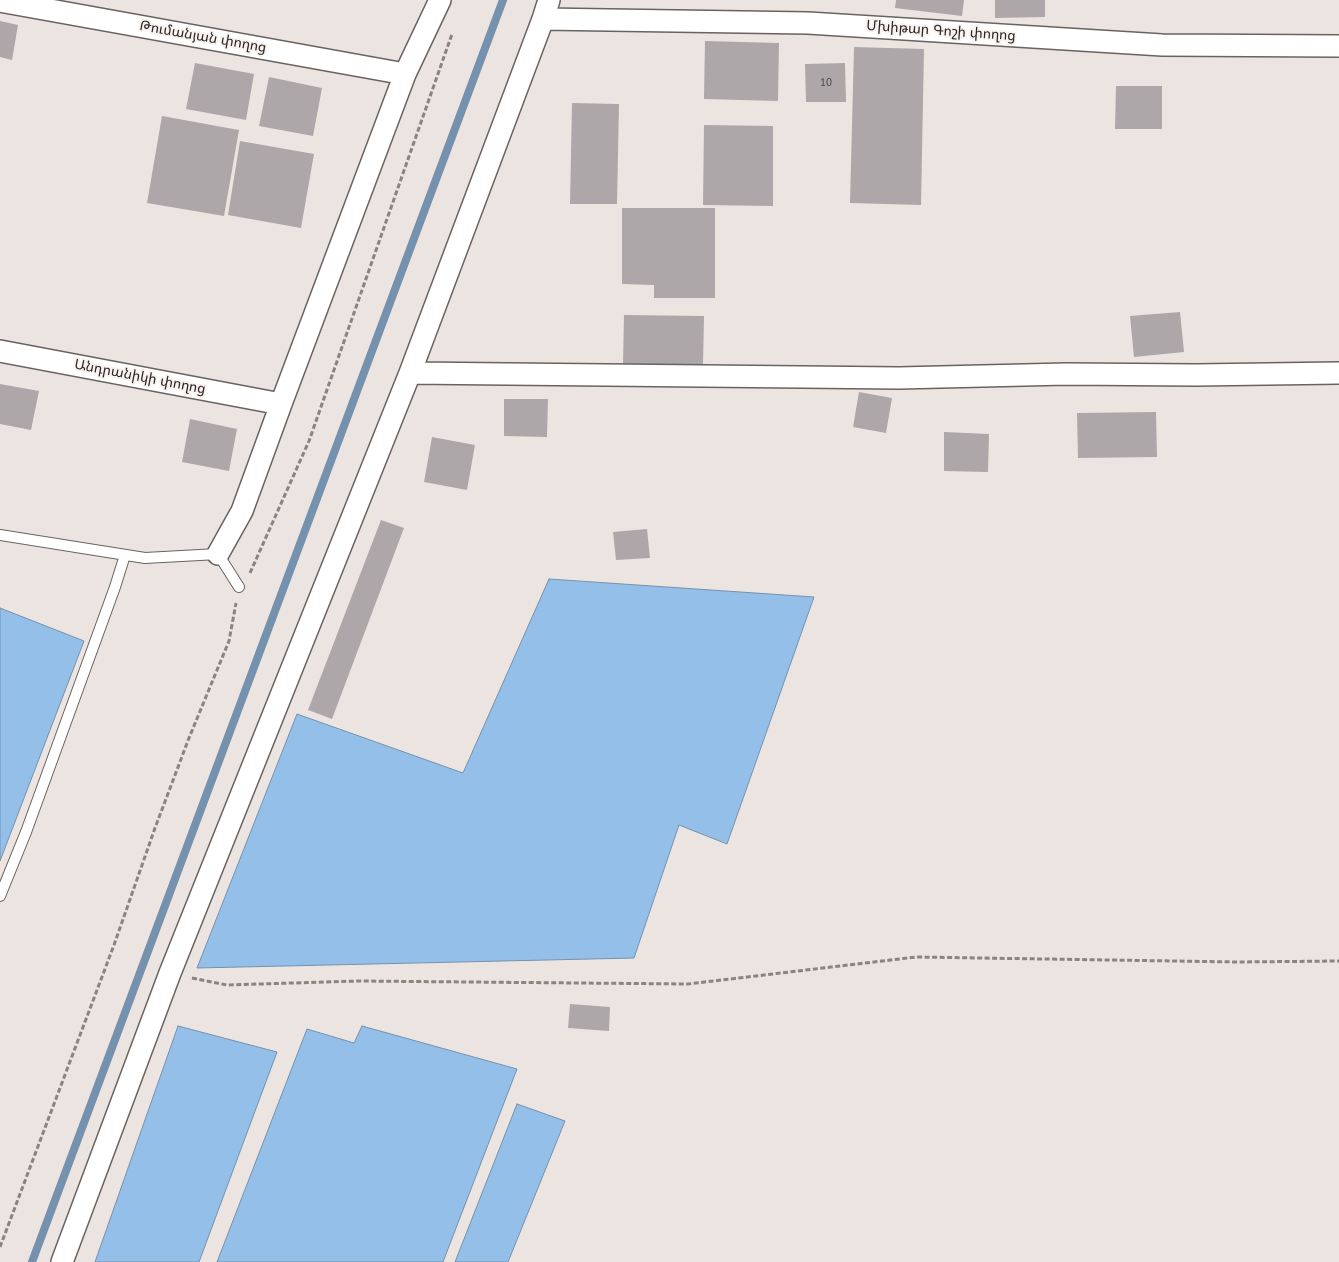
<!DOCTYPE html>
<meta charset="utf-8">
<style>
body{margin:0}
canvas{display:block;background:#ece4e1}
</style>
<canvas width="1339" height="1262"></canvas>
<script>
const context = document.querySelector('canvas').getContext('2d');
context.lineJoin = 'round';
function fillPath(path, color) {
  context.fillStyle = color;
  context.fill(path, 'evenodd');
}
function shape(rows) {
  const path = new Path2D();
  for (const r of rows) {
    path.moveTo(r[0], r[1]);
    for (let i = 2; i < r.length; i += 2) path.lineTo(r[i], r[i + 1]);
  }
  return path;
}
function trace(path, color, width, dash) {
  context.strokeStyle = color;
  context.lineWidth = width;
  context.lineCap = dash ? 'butt' : 'round';
  context.setLineDash(dash || []);
  context.stroke(path);
}
function label(font, color, halo, rows, align = 'center') {
  context.font = font + ' "PT Sans","Noto Sans Armenian",sans-serif';
  context.lineWidth = 4;
  context.setLineDash([]);
  context.textBaseline = 'middle';
  context.strokeStyle = halo;
  context.fillStyle = color;
  for (const [text, x, y, turn = 0] of rows) {
    context.save();
    context.translate(x, y);
    context.rotate((+turn || 0) * Math.PI / 180);
    context.textAlign = isNaN(turn) ? turn : align;
    if (halo) context.strokeText(text, 0, 0);
    context.fillText(text, 0, 0);
    context.restore();
  }
}
const water = shape([
 [549,579,814,597,727,844,679,825,634,958,197,968,297,714,463,773,549,579],
 [0,608,84,641,0,861,0,608],
 [178,1026,277,1052,199,1262,95,1262,178,1026],
 [362,1026,517,1069,443,1262,217,1262,307,1029,354,1043,362,1026],
 [517,1104,565,1121,508,1262,455,1262,517,1104]
]);
const stream = shape([
 [32,1262,503,0]
]);
const building = shape([
 [896,0,964,0,962,16,895,8],
 [995,0,1045,0,1045,17,995,18],
 [0,21,18,25,12,60,0,57],
 [705,41,779,43,778,101,704,99],
 [854,47,924,49,921,205,850,203],
 [195,63,254,74,246,120,186,109],
 [845,63,846,102,806,102,805,64],
 [269,77,322,88,313,136,259,126],
 [1116,86,1162,86,1162,129,1115,129],
 [572,103,619,104,617,204,570,204],
 [162,116,239,130,224,216,147,203],
 [704,125,773,126,773,206,703,205],
 [240,141,314,154,301,228,228,215],
 [622,208,715,208,715,298,654,298,654,285,622,284],
 [1180,312,1184,352,1134,357,1130,316],
 [624,315,704,316,703,366,623,365],
 [0,384,39,391,31,430,0,424],
 [859,392,892,398,886,433,853,427],
 [504,399,548,399,547,437,504,436],
 [1156,412,1157,457,1078,458,1077,413],
 [190,419,237,429,229,471,182,462],
 [944,432,989,434,988,472,944,471],
 [432,437,475,445,467,490,424,482],
 [381,520,404,528,332,719,308,710],
 [647,529,650,558,616,560,613,532],
 [570,1004,610,1007,609,1031,568,1028]
]);
const path = shape([
 [250,573,309,441,452,34],
 [192,978,227,985,358,981,688,984,916,957,1238,962,1339,961],
 [0,1247,114,945,155,828,189,738,229,641,236,603]
]);
const service = shape([
 [0,535,145,558,218,554,239,587],
 [0,896,26,832,115,587,125,555]
]);
const minor = shape([
 [0,1,405,74],
 [543,19,808,23,1162,45,1339,46],
 [0,351,281,404],
 [410,373,899,378,1066,374,1196,375,1339,373],
 [218,554,242,511,281,404,405,74,440,0],
 [62,1262,170,973,410,373,543,19,549,0]
]);
const numberNames = [
 ["10",826,83]
];
const streetNames = [
 ["Մխիթար Գոշի փողոց",941,31,4],
 ["Թումանյան փողոց",203,37,10],
 ["Անդրանիկի փողոց",140,377,11]
];
fillPath(water, '#94bfe8');
trace(water, '#7491ad', 1);
trace(stream, '#7491ad', 8);
fillPath(building, '#aea7a9');
trace(service, '#696360', 12);
trace(minor, '#696360', 24);
trace(path, '#898381', 3, [5, 2.5]);
trace(service, '#fff', 10);
trace(minor, '#fff', 21);
label('11px', '#4a4645', null, numberNames);
label('14px', '#282524', '#f9f2ee', streetNames);
</script>
